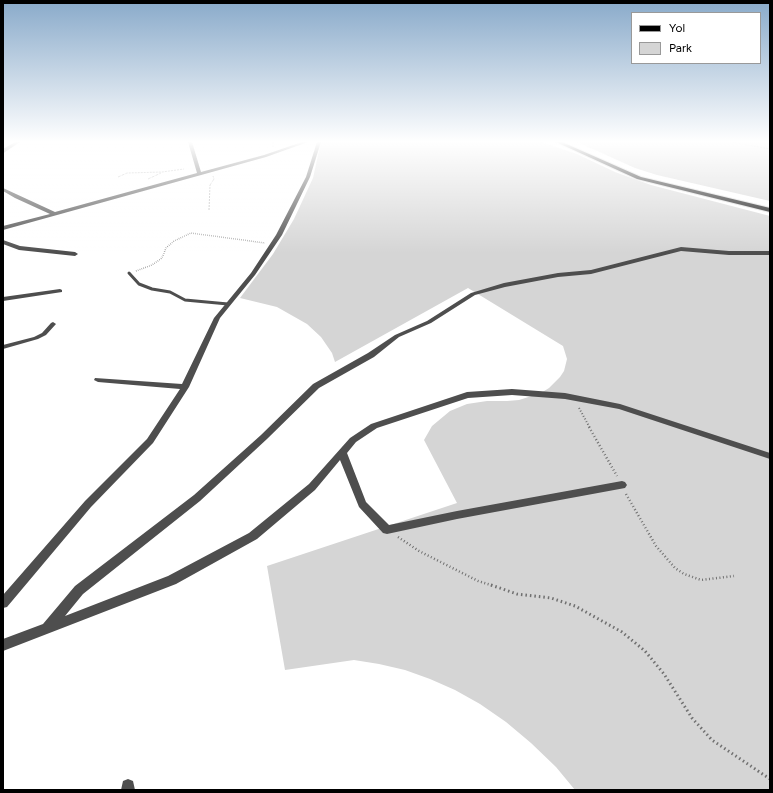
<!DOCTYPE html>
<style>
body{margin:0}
#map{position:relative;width:773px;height:793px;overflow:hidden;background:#fff;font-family:Figtree,sans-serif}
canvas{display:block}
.frame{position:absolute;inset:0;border:4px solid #000;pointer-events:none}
.legend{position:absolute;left:631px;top:12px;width:130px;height:52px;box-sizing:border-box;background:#fff;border:1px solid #999;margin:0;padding:5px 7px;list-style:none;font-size:12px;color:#000}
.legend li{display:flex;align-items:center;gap:8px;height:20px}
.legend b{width:20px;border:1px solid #999}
</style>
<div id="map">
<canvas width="773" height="793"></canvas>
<div class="frame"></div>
<ul class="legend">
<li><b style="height:5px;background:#000"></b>Yol</li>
<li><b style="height:11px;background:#d5d5d5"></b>Park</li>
</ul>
</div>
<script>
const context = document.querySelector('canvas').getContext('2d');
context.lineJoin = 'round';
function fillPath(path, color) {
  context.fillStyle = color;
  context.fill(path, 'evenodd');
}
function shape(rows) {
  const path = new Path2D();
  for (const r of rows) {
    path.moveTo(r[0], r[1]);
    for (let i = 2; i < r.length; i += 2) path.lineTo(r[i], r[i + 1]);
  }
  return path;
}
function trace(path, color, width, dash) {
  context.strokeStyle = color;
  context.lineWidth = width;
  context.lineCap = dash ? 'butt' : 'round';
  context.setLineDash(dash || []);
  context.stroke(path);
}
const green = shape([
 [321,142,541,142,577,154,615,172,651,185,770,216,770,790,575,790,556,767,531,743,506,722,480,704,455,690,430,679,405,670,379,664,354,660,285,670,267,566,457,503,424,440,432,426,450,411,467,404,487,401,507,401,519,400,541,393,549,388,560,377,564,371,567,359,563,346,468,288,335,362,332,353,321,337,307,324,277,307,240,298,273,254,294,219,313,178],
 [577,142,770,142,770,201,657,175,635,168]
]);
const pathFar4 = shape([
 [273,142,273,147],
 [732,142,770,149],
 [118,177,127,173,162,172,184,169],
 [148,179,161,173],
 [209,210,210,185,214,179,213,176]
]);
const pathFar3 = shape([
 [136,271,152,265,162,258,166,248,174,241,191,233,265,243]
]);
const pathFar2 = shape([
 [579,408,590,428]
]);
const pathFar1 = shape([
 [589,427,617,476],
 [626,494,656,546,675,568,684,574,701,580,734,576],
 [398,537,419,551,478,581,494,586]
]);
const path = shape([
 [491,585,517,594,551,598,575,606,622,632,645,651,664,674,692,718,712,740,770,779]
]);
const laneFar1 = shape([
 [3,152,7,149]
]);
const lane = shape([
 [129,273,139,284,152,289,170,292,185,300,228,304]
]);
const street = shape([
 [15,142,20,142,8,150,3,151,3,149,15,142],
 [188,142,192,142,201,172,264,155,302,142,308,142,266,157,3,230,3,226,50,214,15,198,3,191,3,188,55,212,197,173,188,142],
 [317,142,321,142,310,177,282,235,255,275,220,318,189,387,153,443,91,507,7,607,3,608,3,595,85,501,147,439,180,389,98,382,94,380,95,378,182,384,214,318,251,273,276,235,306,177,317,142],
 [3,240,20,246,75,252,78,254,75,256,19,250,3,244,3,240],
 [681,247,729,251,770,251,770,255,729,255,681,251,591,274,558,277,505,287,475,295,431,323,399,337,374,357,319,388,267,439,200,501,83,594,65,616,168,576,249,533,309,484,350,438,371,424,467,392,512,389,565,393,620,404,770,453,770,459,619,409,565,399,512,395,468,398,377,428,356,442,347,453,366,502,389,525,457,511,622,481,625,482,627,485,625,488,457,519,387,534,383,533,359,507,340,460,315,490,257,539,176,584,3,651,3,639,43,624,75,586,194,495,261,435,313,384,368,353,395,335,427,321,471,293,504,283,558,273,591,270,681,247],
 [60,289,62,290,62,292,3,301,3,297,60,289],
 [53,322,56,324,46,335,38,339,3,349,3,345,34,337,42,333,51,323,53,322],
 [128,779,133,781,135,790,121,790,123,781,128,779]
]);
const primary = shape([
 [556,142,562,142,641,177,770,208,770,212,637,179,556,142]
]);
fillPath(green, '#d5d5d5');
trace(primary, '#dbdbdb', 2);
trace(pathFar4, '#707070', 1, [0.5, 1]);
trace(pathFar3, '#707070', 1.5, [0.5, 1.5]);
trace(pathFar2, '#707070', 2, [1, 2]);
trace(pathFar1, '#707070', 2.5, [1, 2.5]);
trace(path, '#707070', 3, [1.5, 3]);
trace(laneFar1, '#4e4e4e', 2.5);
trace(lane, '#4e4e4e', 3);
fillPath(street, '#4e4e4e');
fillPath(primary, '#000');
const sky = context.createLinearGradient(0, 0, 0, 253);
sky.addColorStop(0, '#89aaca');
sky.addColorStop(0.56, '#fff');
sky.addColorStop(1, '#ffffff00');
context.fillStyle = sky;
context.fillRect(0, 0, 773, 253);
</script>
